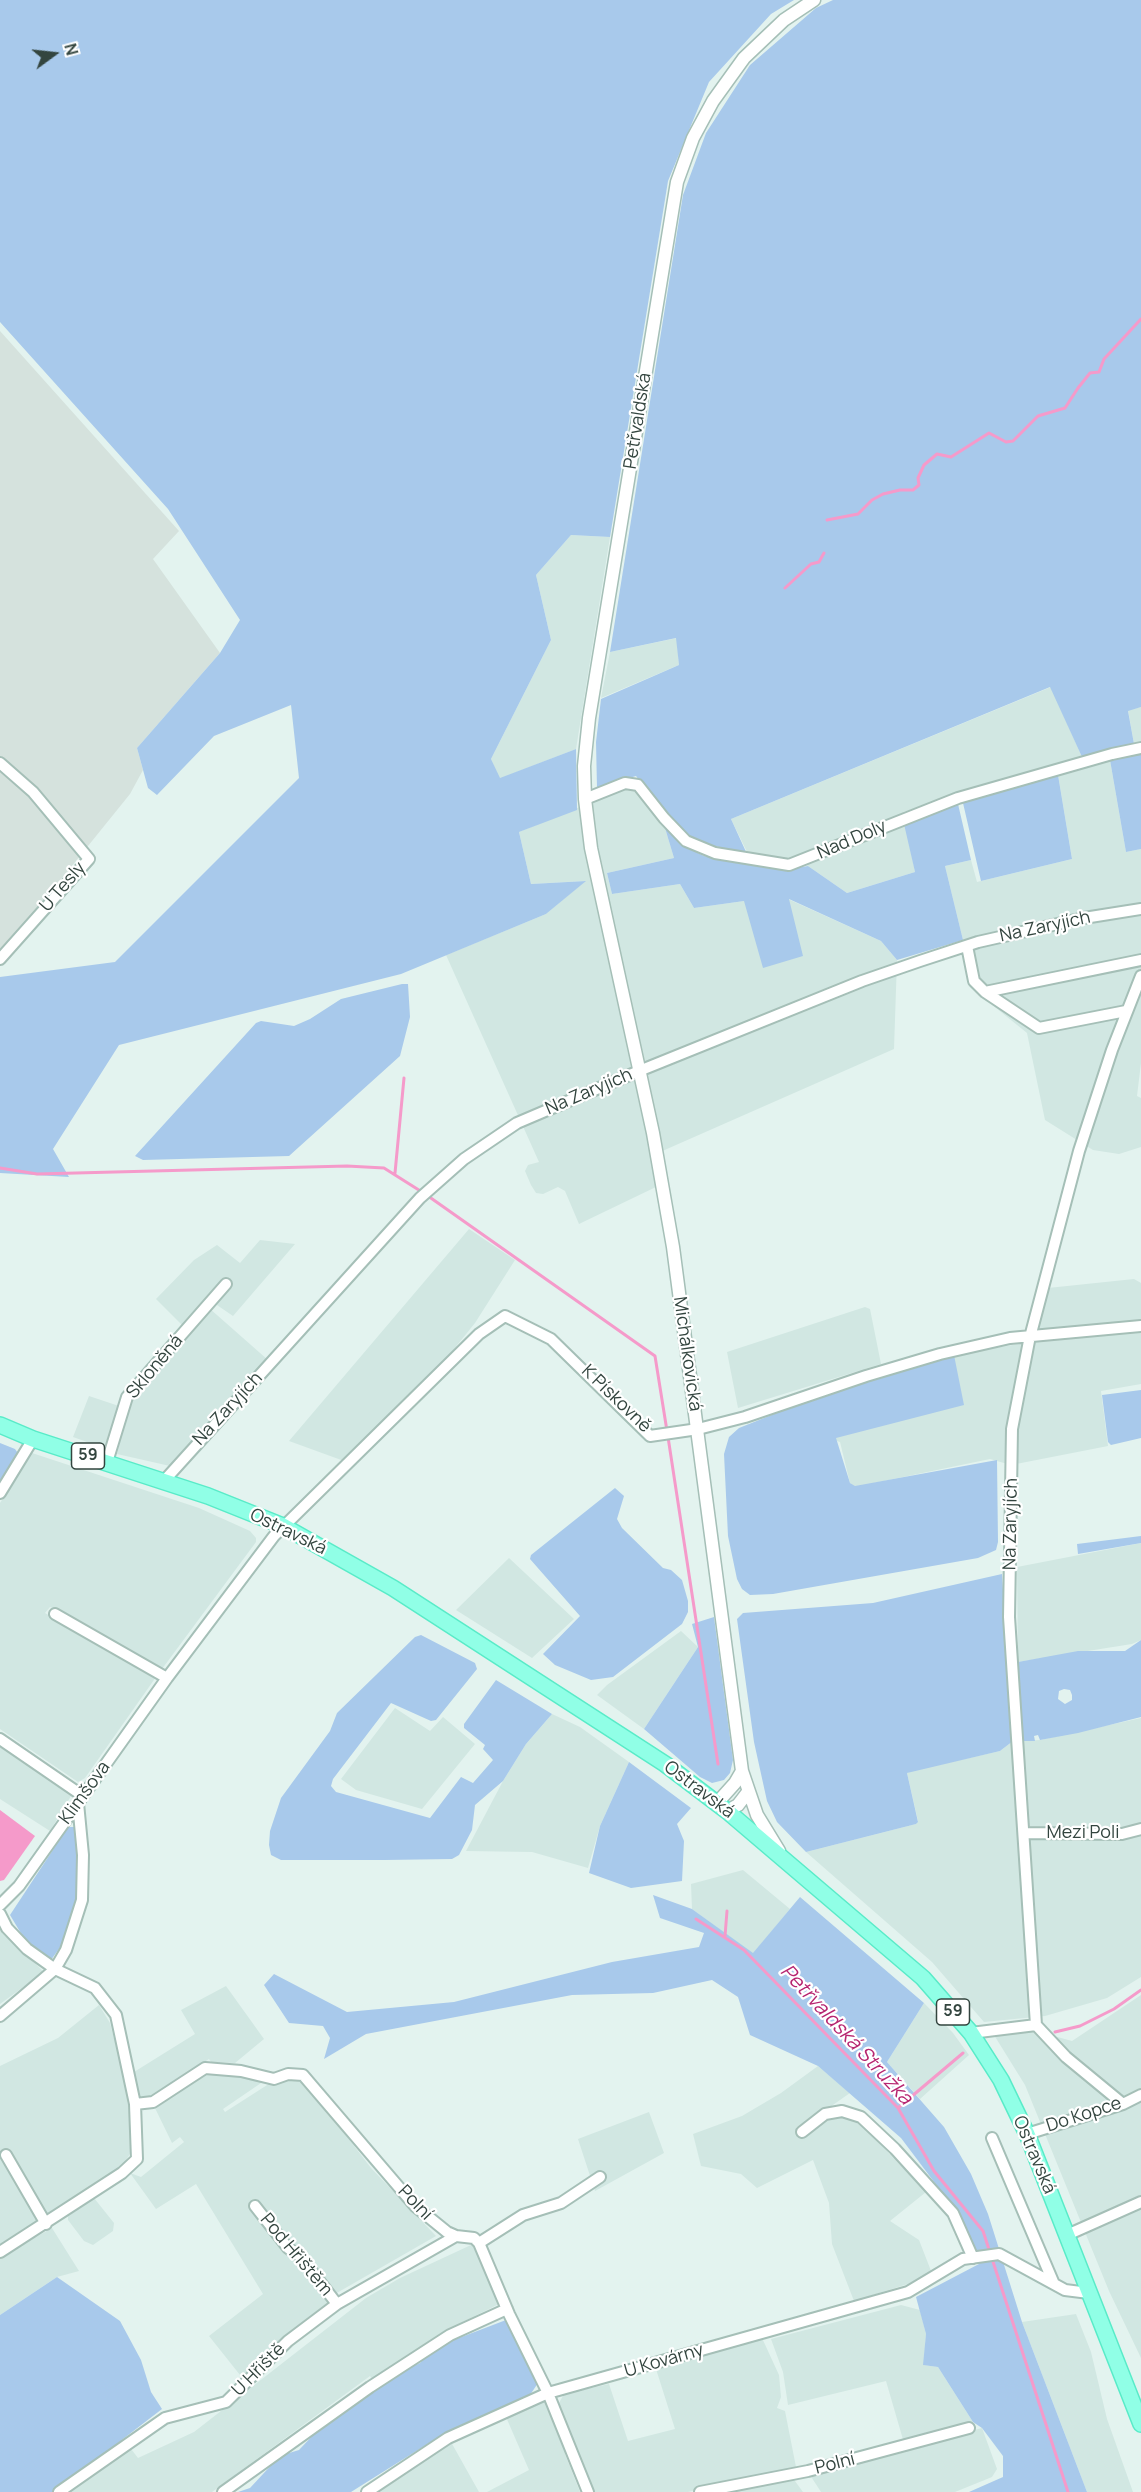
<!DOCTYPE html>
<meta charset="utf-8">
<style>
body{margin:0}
#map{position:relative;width:1141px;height:2492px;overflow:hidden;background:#e3f3ef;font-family:Manrope,sans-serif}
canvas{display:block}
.north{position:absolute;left:24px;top:24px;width:60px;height:60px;-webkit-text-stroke:4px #fff;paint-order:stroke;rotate:75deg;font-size:16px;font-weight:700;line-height:24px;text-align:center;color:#33453f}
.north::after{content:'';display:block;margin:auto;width:21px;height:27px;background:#33453f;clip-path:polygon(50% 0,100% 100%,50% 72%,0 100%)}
</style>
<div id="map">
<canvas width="1141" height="2492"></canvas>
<div class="north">N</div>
</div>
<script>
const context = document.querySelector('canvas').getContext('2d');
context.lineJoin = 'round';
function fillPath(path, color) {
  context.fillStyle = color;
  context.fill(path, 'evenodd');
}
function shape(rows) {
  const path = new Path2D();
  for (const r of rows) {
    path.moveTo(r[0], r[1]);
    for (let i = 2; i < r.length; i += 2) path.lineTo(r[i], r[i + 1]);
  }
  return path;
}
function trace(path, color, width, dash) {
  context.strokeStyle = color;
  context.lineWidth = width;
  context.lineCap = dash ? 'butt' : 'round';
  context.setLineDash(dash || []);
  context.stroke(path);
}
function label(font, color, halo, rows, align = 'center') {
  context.font = font + ' Manrope,sans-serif';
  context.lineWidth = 4.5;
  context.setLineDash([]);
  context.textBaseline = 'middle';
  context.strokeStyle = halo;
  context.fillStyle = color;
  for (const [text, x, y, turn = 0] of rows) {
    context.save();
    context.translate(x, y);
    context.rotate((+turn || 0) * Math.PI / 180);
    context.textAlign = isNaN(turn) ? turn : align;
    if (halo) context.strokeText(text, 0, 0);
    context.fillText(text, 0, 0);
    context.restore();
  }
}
const residential = shape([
 [571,535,610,537,576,749,499,779,491,759,551,640,536,575],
 [677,638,679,665,601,698,610,652],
 [1051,687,1082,757,903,812,915,872,847,893,808,866,791,859,748,854,731,819],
 [1141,707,1141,743,1134,744,1128,710],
 [1110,760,1126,852,1141,849,1141,1063,1137,1096,1141,1098,1141,1147,1119,1154,1093,1150,1045,1120,1027,1033,970,987,963,940,945,866,971,860,977,882,1072,859,1058,775],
 [635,789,665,828,674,858,607,873,612,894,680,884,694,908,744,901,788,899,881,941,897,960,894,1049,651,1156,658,1186,579,1224,565,1191,558,1187,543,1194,536,1193,531,1185,525,1171,528,1165,539,1162,446,955,546,914,585,881,531,884,519,832,621,790],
 [469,1229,515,1260,475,1323,437,1370,344,1461,289,1441],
 [260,1240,295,1244,233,1316,214,1303,232,1284,226,1279,185,1328,156,1299,194,1260,217,1245,240,1263],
 [1134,1279,1141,1283,1141,1384,1101,1391,1108,1446,1011,1465,990,1459,855,1487,850,1483,840,1442,830,1439,954,1355,1036,1341,1048,1288],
 [865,1307,870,1309,881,1364,738,1408,727,1352],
 [209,1308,268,1360,170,1466,117,1454,130,1399],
 [89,1396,119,1406,107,1449,73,1437],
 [32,1453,199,1508,250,1531,256,1538,256,1542,162,1669,50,1607,45,1613,156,1677,85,1778,78,1782,0,1729,0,1503],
 [1141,1543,1141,1640,1132,1644,1018,1662,1017,1567],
 [509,1558,574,1619,532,1658,456,1610],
 [681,1631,698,1647,644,1729,597,1695,607,1685],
 [395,1708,430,1731,443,1717,475,1744,422,1809,356,1790,341,1779],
 [552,1714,580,1727,629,1762,600,1826,588,1868,532,1852,466,1851,503,1781,526,1744],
 [1141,1718,1141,1977,1107,1998,1045,2016,984,2022,932,1962,806,1852,916,1824,918,1821,907,1773,911,1771,1000,1751,1013,1741,1040,1740],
 [0,1747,71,1796,50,1831,0,1799],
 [743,1870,790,1909,753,1954,692,1909,691,1884],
 [0,1929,44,1972,0,2004],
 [226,1986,264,2039,235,2063,211,2062,209,2059,150,2096,140,2096,134,2072,195,2034,181,2010],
 [1141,1995,1141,2358,1109,2291,1025,2085,994,2035,1032,2030,1072,2041],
 [924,2003,953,2033,969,2055,920,2099,887,2062],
 [99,2005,110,2023,124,2076,132,2133,131,2152,122,2167,46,2218,5,2149,1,2152,40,2221,0,2245,0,2066,58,2038],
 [818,2066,850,2093,800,2128,829,2117,845,2115,858,2121,926,2192,890,2221,919,2240,933,2276,854,2301,832,2244,829,2203,813,2160,757,2188,741,2174,701,2166,693,2134,742,2116,781,2093],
 [211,2069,264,2081,223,2109,225,2112,275,2080,302,2078,371,2168,436,2236,335,2294,293,2242,290,2244,251,2207,297,2264,302,2263,334,2303,244,2380,209,2336,263,2294,196,2184,156,2209,130,2173,141,2177,184,2142,180,2137,172,2143,154,2106],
 [649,2112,664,2153,595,2191,578,2139],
 [94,2198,114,2223,113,2231,93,2245,84,2241,68,2220,68,2216],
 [52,2228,79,2271,57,2277,0,2315,0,2257],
 [471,2245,475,2247,499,2304,441,2333,372,2379,370,2376,212,2492,66,2492,128,2445,138,2458,194,2432,366,2298,400,2278],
 [901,2305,920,2310,926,2334,924,2365,938,2367,973,2422,904,2443,886,2381,788,2405,783,2372,771,2339],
 [1076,2314,1091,2352,1107,2419,1133,2492,1087,2492,1022,2322],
 [762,2338,779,2375,781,2397,777,2408,785,2411,796,2467,688,2492,594,2492,559,2403,564,2394,609,2384,628,2441,675,2429,656,2369],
 [546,2399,569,2451,565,2454,580,2492,487,2492,529,2470,506,2417],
 [982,2428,997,2469,992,2477,955,2492,821,2492,810,2475],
 [451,2442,479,2492,373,2492],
 [792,2477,803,2492,712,2492]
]);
const industrial = shape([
 [0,331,179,531,153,559,220,653,137,748,143,770,130,794,0,955]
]);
const green = shape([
 [0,0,794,0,771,14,709,82,668,181,610,537,571,535,536,575,551,640,491,759,500,778,576,749,577,810,519,832,531,884,586,881,546,914,401,974,119,1045,53,1149,69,1177,0,1173,0,977,115,962,299,778,291,705,214,736,157,795,148,788,137,748,220,653,240,620,168,509,0,322],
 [833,0,1141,0,1141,707,1128,711,1134,744,1082,757,1050,687,731,819,747,854,695,841,671,821,636,776,597,788,596,742,601,699,679,665,676,638,610,652,683,195,706,133,750,65,816,8],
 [1141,754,1141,849,1126,852,1110,760],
 [1058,775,1072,859,981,881,963,803],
 [958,804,971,860,945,866,963,940,897,960,881,941,789,899,803,956,763,968,744,901,694,908,680,884,612,894,607,873,674,858,665,828,682,845,704,856,783,870,808,866,847,893,915,872,904,824],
 [402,984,408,984,410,1017,400,1056,289,1156,143,1160,135,1156,256,1023,261,1021,294,1026,310,1019,341,999],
 [954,1355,964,1405,836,1438,850,1483,855,1486,997,1460,998,1542,996,1550,978,1558,773,1594,750,1595,742,1589,737,1579,728,1536,724,1454,729,1437,739,1428,827,1393],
 [1141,1390,1141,1438,1111,1445,1108,1442,1102,1395],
 [0,1443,15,1449,20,1456,0,1487],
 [615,1488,624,1496,617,1519,622,1528,663,1568,671,1570,682,1580,688,1601,688,1612,682,1624,613,1677,591,1680,555,1665,543,1654,580,1616,530,1559,531,1555],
 [1141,1536,1141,1543,1078,1554,1077,1544],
 [1002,1574,1013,1741,1000,1751,907,1773,918,1822,916,1824,806,1852,777,1822,767,1801,754,1742,737,1619,743,1613,873,1603],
 [714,1617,733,1760,730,1773,724,1780,712,1783,700,1777,644,1729,698,1647,692,1624],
 [421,1635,475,1663,477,1669,436,1720,431,1721,391,1703,333,1779,331,1786,336,1792,430,1818,461,1777,473,1783,493,1760,483,1749,485,1745,464,1728,464,1724,496,1680,552,1714,526,1744,503,1781,475,1805,472,1830,459,1855,452,1859,385,1860,281,1860,271,1855,269,1845,270,1831,281,1798,330,1731,337,1713,415,1637],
 [1141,1640,1141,1717,1078,1733,1040,1740,1038,1735,1034,1736,1035,1741,1021,1741,1018,1662,1078,1651,1125,1651],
 [1064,1689,1070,1690,1072,1695,1072,1700,1065,1704,1058,1699,1059,1691],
 [629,1762,691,1808,677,1824,684,1841,682,1881,631,1888,589,1873,600,1826],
 [68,1827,76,1827,79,1859,76,1899,61,1946,51,1960,28,1945,10,1915],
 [653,1895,692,1909,753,1953,800,1897,924,2003,887,2062,944,2127,971,2174,988,2214,1022,2322,1087,2492,969,2492,1003,2477,1003,2456,982,2428,973,2422,938,2367,923,2365,926,2334,916,2297,979,2264,962,2219,901,2138,818,2066,750,2035,738,1997,712,1980,653,1993,572,1995,366,2034,324,2059,330,2038,323,2026,289,2023,264,1985,274,1974,347,2012,454,2002,612,1962,699,1947,704,1933,660,1918],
 [57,2277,120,2321,141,2360,151,2392,162,2409,54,2492,0,2492,0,2315],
 [506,2320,511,2325,538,2383,530,2395,445,2433,351,2492,238,2492,250,2488,276,2460,286,2454,299,2450,316,2432,403,2371,420,2363,426,2355,451,2341]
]);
const water = shape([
 [0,1810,35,1836,4,1880,0,1881]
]);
const stream = shape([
 [827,520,858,514,872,500,883,494,900,490,913,490,919,485,918,478,924,465,937,454,951,457,989,433,1006,442,1013,441,1038,416,1065,408,1078,388,1090,373,1099,372,1104,359,1141,319],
 [785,588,811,564,819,562,824,553],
 [0,1168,37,1174,347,1166,384,1168,422,1192],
 [395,1173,404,1078],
 [428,1196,655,1356,667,1431],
 [668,1437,718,1764],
 [696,1919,744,1950,898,2108,934,2171,983,2231,1068,2492],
 [725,1936,727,1911],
 [1055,2032,1080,2026,1114,2009,1141,1990],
 [898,2108,963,2053]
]);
const minor = shape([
 [0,763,33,792,89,859,0,959],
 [585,799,625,783,638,785,664,818,686,841,715,853,789,865,958,798,1112,754,1141,748],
 [967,946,974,981,985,992,1039,1028,1126,1011],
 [985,992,1141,960],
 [107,1462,127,1397,226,1284],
 [163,1482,420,1198,464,1159,517,1123,639,1071,862,981,920,961,978,942,1084,918,1141,909],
 [0,1493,33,1439],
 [55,1614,167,1678],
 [0,1739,83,1796],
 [1024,1833,1122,1834,1141,1829],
 [0,1905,19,1886,167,1678,274,1536,479,1334,505,1316,551,1339,650,1436,698,1429,745,1417,866,1376,940,1354,1010,1338,1141,1326],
 [0,1914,7,1928,27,1949,55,1969,95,1988,116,2015,135,2104,137,2159,122,2173,0,2252],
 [0,2016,55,1969,66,1950,82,1900,83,1855,78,1803],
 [1036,2025,1066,2057,1123,2104],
 [971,2033,1036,2025,1009,1617,1012,1429,1029,1341,1079,1151,1112,1050,1141,976],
 [135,2104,153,2102,205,2068,241,2071,274,2079,288,2074,303,2075,415,2206,447,2232,456,2236,474,2238,479,2243,509,2314,548,2393,588,2492],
 [802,2132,825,2114,842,2111,861,2117,895,2149,953,2213,973,2258],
 [1027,2134,1123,2104,1141,2095],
 [992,2138,1054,2284],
 [6,2155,46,2224],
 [255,2206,288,2248,300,2256,337,2304],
 [1067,2235,1141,2202],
 [479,2243,523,2215,561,2203,600,2177],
 [59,2492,165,2418,226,2402,288,2341,337,2304,456,2236],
 [223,2492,370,2387,450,2335,507,2309],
 [367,2492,448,2438,548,2393,908,2292,963,2259,999,2254,1065,2290,1089,2293],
 [700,2492,808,2471,969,2428]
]);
const tertiary = shape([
 [717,1803,735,1783,742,1771],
 [727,1811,738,1805,748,1792],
 [779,1851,757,1815,742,1771,673,1247,653,1133,591,848,585,799,584,766,589,718,677,182,693,138,713,101,744,58,784,20,814,0]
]);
const primary = shape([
 [0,1425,33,1439,208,1496,283,1526,393,1588,665,1764,727,1811,923,1978,971,2033,1001,2080,1027,2134,1141,2424]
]);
const shields = [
 [88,1456,33],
 [953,2012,33]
];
const shieldNames = [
 ["59",88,1456],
 ["59",953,2012]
];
const streetNames = [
 ["Petřvaldská",638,421,-81],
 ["Nad Doly",852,840,-23],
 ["U Tesly",63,887,-49],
 ["Na Zaryjích",1045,927,-12],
 ["Na Zaryjích",589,1092,-23],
 ["Michálkovická",687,1354,82],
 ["Skloněná",155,1367,-50],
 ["K Pískovně",616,1399,44],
 ["Na Zaryjích",228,1409,-47],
 ["Na Zaryjích",1011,1524,-89],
 ["Ostravská",288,1532,26],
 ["Ostravská",699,1790,37],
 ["Klimšova",85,1793,-54],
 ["Mezi Poli",1083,1833],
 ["Do Kopce",1084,2115,-18],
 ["Ostravská",1034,2155,67],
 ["Polní",415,2203,46],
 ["Pod Hřištěm",296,2255,50],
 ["U Kovárny",664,2361,-16],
 ["U Hřiště",259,2370,-45],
 ["Polní",835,2464,-14]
];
const waterNames = [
 ["Petřvaldská Stružka",846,2035,47]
];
fillPath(residential, '#d1e7e2');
fillPath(industrial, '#d5e2dd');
fillPath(green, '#a8c9eb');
fillPath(water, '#f59aca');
trace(stream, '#f59aca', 3);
trace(minor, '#a5bfb7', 14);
trace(tertiary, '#a5bfb7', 15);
trace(primary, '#59ebc8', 18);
trace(minor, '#fff', 10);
trace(tertiary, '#fff', 12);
trace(primary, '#90ffe6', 15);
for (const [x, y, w] of shields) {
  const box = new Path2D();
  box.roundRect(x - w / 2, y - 13, w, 26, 4.5);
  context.fillStyle = '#fff';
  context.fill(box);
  trace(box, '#33453f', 1.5);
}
label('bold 16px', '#33453f', null, shieldNames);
label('18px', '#33453f', '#fff', streetNames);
label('italic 20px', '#b72671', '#fff', waterNames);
</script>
